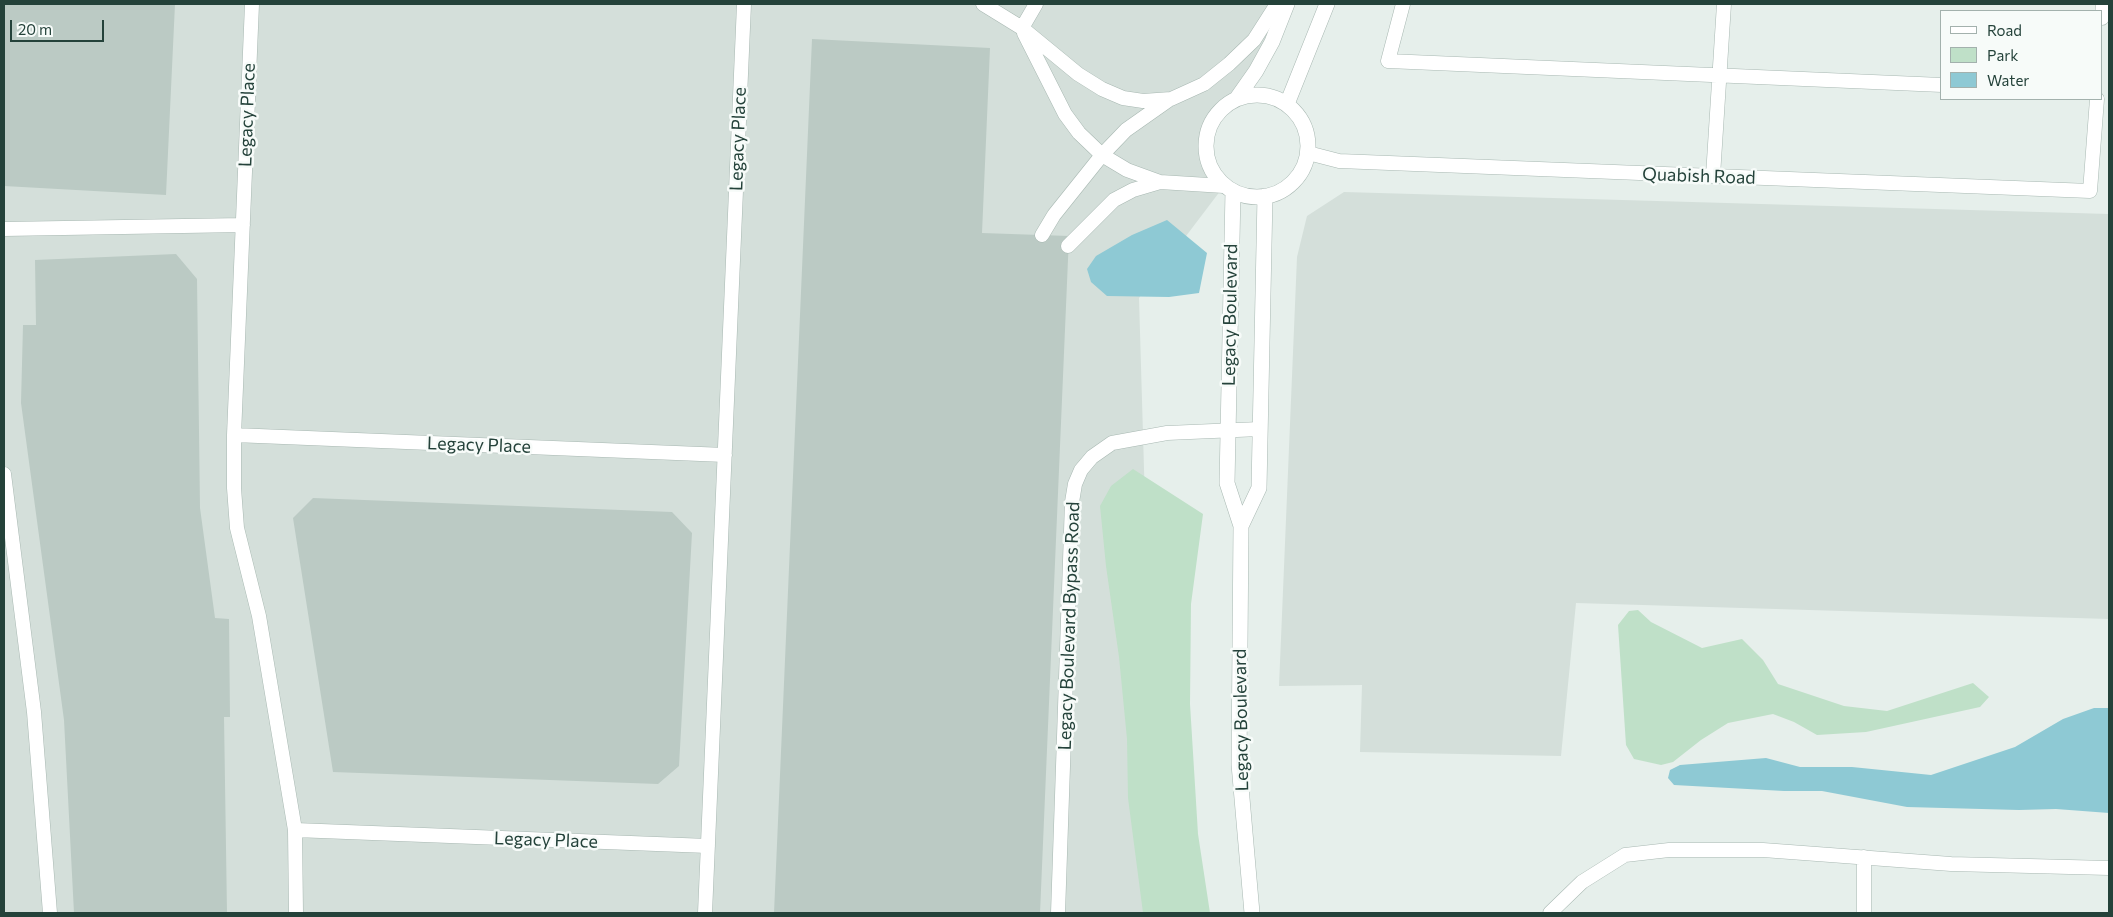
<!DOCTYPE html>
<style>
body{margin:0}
#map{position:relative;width:2113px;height:917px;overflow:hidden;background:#e6efeb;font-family:Commissioner,sans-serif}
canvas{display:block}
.frame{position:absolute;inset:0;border:5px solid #24423a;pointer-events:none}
.legend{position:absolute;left:1940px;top:10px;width:162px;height:90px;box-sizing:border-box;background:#f7fbf9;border:1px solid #a3b1ad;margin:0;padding:6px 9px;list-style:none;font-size:15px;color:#24423a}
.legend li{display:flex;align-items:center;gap:10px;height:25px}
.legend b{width:25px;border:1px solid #a3b1ad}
.scale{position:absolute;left:10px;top:20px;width:94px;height:22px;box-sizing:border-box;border:2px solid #24423a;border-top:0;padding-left:6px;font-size:15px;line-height:18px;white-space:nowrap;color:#24423a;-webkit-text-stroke:4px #f7fbf9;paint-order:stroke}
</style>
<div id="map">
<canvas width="2113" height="917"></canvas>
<div class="frame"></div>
<ul class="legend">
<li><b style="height:6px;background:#fff"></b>Road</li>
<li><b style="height:14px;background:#bfe0c8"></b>Park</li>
<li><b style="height:14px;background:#8ec9d4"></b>Water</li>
</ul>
<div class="scale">20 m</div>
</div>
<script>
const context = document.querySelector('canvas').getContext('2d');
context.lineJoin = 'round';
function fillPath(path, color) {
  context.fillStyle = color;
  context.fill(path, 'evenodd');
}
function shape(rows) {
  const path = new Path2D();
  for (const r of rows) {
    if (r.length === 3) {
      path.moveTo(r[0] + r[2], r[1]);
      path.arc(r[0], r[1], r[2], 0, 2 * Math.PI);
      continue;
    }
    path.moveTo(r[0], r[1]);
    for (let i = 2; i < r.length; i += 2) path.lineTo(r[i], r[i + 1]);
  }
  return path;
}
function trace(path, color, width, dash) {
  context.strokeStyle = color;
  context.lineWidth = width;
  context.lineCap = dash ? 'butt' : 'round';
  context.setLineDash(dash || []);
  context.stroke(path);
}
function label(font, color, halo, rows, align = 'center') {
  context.font = font + ' Commissioner,sans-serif';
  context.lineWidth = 5;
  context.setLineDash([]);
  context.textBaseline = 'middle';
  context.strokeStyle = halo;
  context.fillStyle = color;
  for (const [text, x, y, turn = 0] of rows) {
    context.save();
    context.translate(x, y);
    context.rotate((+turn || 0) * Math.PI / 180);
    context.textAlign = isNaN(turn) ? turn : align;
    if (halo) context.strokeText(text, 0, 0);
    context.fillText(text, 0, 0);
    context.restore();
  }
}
const built = shape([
 [4,4,1287,4,1237,98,1219,111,1208,129,1205,148,1208,161,1212,171,1224,186,1139,298,1157,913,4,913],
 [1344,192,2109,214,2109,619,1576,603,1561,756,1360,752,1362,685,1279,686,1297,257,1307,216]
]);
const green = shape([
 [1133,469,1203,514,1191,604,1190,704,1198,834,1210,913,1143,913,1128,798,1127,739,1119,657,1106,566,1100,506,1111,486],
 [1638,610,1651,622,1702,648,1742,639,1763,660,1778,684,1844,706,1887,711,1973,683,1989,697,1980,707,1866,732,1817,735,1794,722,1773,714,1728,723,1701,740,1673,762,1661,765,1634,759,1626,745,1618,625,1629,611]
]);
const water = shape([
 [1167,220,1207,253,1199,293,1169,297,1107,296,1091,282,1087,269,1096,256,1132,235],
 [2094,708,2109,708,2109,813,2056,809,2019,810,1907,807,1822,791,1784,791,1674,785,1668,778,1670,770,1680,765,1766,758,1800,767,1852,767,1931,775,2015,747,2063,719]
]);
const building = shape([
 [4,4,175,4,166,195,4,186],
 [812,39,990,48,982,233,1069,236,1040,913,774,913],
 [176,254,197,279,200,508,215,618,229,619,230,717,224,717,227,913,74,913,64,720,21,403,23,325,36,325,35,260],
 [313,498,672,512,692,533,679,766,658,784,333,772,293,518]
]);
const service = shape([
 [252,4,234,435,234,488,237,528,259,616,295,830,296,913],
 [983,4,1022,28,1078,74,1102,89,1123,98,1143,101,1171,99,1204,84,1229,64,1254,40,1277,4],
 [1403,4,1388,61,1942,85],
 [2102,18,2103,4],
 [1022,28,1036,4],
 [1024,33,1065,114,1079,133,1102,155,1127,170,1160,182,1224,186],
 [1308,153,1339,161,2090,191,2097,99],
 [1713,176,1724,4],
 [4,229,243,225],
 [1042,235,1054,215,1102,155,1126,130,1170,99],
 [1068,246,1114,200,1133,190,1160,182],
 [234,435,725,455],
 [4,474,34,712,50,913],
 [295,830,708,846],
 [705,913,744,4],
 [1058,913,1072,502,1075,484,1081,470,1092,457,1112,443,1167,433,1260,429],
 [1550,913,1582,882,1625,855,1669,850,1763,850,1951,864,2109,868],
 [1864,913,1864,857]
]);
const minor = shape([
 [1257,146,51],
 [1237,98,1256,71,1272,42,1287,4],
 [1287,104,1327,4],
 [1233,191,1227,483,1241,526,1239,764,1252,913],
 [1241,526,1259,488,1265,196]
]);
const streetNames = [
 ["Legacy Place",247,115,-88],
 ["Legacy Place",738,139,-88],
 ["Quabish Road",1699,176,2],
 ["Legacy Boulevard",1230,315,-89],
 ["Legacy Place",479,445,2],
 ["Legacy Boulevard Bypass Road",1069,626,-88],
 ["Legacy Boulevard",1241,720,-91],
 ["Legacy Place",546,840,2]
];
fillPath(built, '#d4dfda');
fillPath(green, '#bfe0c8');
fillPath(water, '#8ec9d4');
fillPath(building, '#bbcac4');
trace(service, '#a8b8b2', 15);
trace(minor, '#a8b8b2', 16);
trace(service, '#fff', 14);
trace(minor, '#fff', 15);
label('18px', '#24423a', '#f7fbf9', streetNames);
</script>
